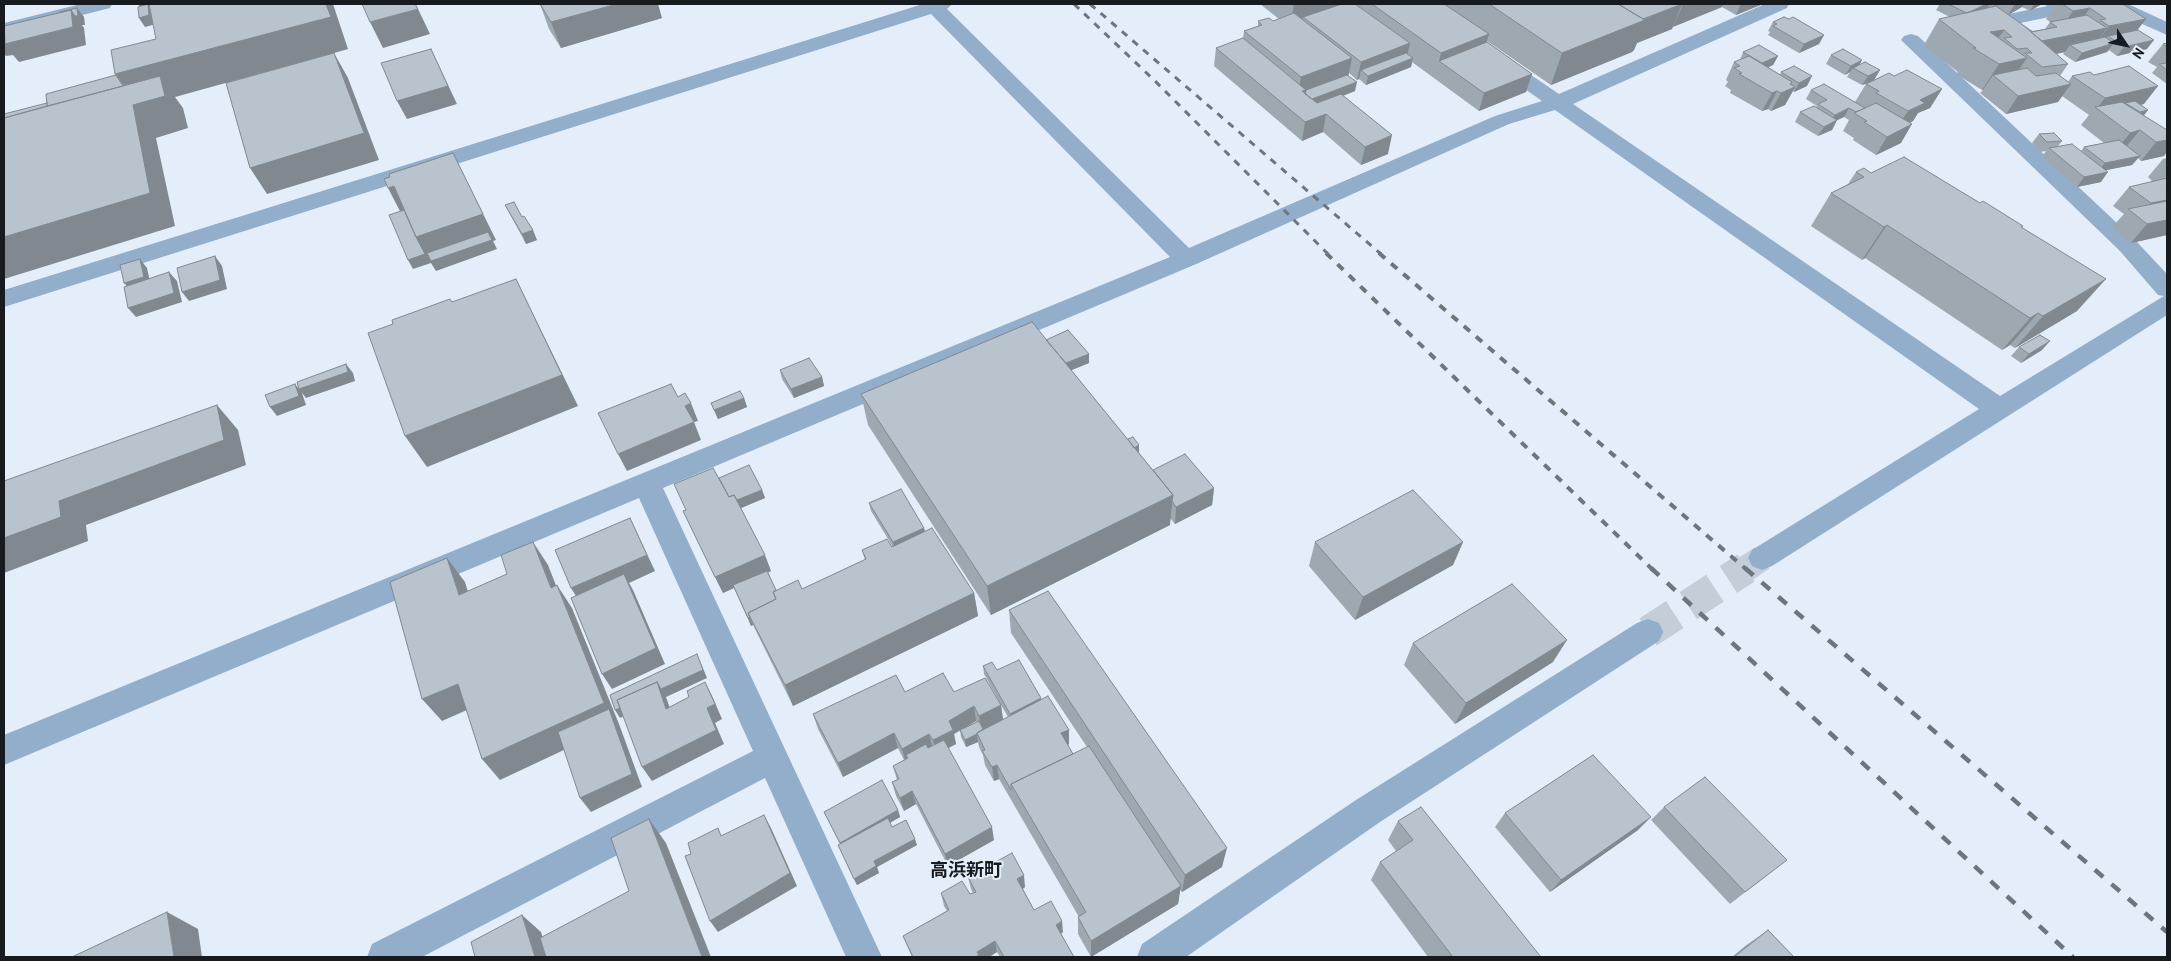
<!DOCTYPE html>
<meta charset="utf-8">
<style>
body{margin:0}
#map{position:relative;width:2171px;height:961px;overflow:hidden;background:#e3eefa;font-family:"PT Sans",sans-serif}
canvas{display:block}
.frame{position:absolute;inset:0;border:5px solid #171b1f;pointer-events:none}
.north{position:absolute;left:2101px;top:20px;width:50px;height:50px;-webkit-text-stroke:4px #e3eefa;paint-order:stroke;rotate:124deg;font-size:14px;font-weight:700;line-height:20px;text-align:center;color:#171b1f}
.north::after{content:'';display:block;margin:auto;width:18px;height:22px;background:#171b1f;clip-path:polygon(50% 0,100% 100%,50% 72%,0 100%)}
</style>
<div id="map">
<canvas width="2171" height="961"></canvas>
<div class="frame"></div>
<div class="north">N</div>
</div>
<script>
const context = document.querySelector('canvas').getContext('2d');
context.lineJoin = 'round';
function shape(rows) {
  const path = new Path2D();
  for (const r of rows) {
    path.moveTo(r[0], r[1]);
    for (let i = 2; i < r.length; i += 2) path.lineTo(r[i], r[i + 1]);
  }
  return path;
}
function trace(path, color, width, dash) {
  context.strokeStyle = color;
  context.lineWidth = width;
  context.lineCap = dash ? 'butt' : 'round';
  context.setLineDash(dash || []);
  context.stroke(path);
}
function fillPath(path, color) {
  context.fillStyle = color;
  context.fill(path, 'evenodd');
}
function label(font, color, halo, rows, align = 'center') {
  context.font = font + ' "PT Sans","Noto Sans JP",sans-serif';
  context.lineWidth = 4;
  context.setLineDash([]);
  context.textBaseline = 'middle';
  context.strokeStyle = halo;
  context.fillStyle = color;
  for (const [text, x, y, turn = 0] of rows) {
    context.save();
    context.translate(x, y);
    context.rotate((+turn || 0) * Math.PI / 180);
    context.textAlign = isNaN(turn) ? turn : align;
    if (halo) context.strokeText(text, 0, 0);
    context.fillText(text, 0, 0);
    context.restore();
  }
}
const minorTunnelFar1 = shape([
 [1744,570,1762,558]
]);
const minorTunnel = shape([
 [1648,632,1746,568]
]);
const minor = shape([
 [81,4,112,4,110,8,4,35,4,23,81,4],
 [923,4,952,4,947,9,1189,248,1495,116,1542,101,1492,66,1489,62,1492,58,1499,56,1506,58,1559,94,1765,4,1789,4,1787,8,1573,104,2000,396,2164,296,2158,295,2120,251,1901,40,1904,36,1911,34,1918,36,2136,241,2167,274,2167,315,1772,566,1762,570,1752,566,1748,558,1752,550,1979,409,1555,110,1509,124,1194,265,663,488,882,957,846,957,765,778,422,957,367,957,372,944,753,751,639,498,4,765,4,735,1170,257,931,14,4,307,4,290,923,4],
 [2057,4,2092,4,2090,8,2083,10,1977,32,1970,30,1967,26,1970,22,2057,4],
 [2104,4,2128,4,2167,22,2167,35,2106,8,2104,4],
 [1648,619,1659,623,1663,632,1659,641,1380,822,1186,957,1137,957,1142,944,1356,800,1637,623,1648,619]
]);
const railFar2 = shape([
 [1074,4,1154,80,1328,254],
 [1090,4,1381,254]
]);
const railFar1 = shape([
 [1326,253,1653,570],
 [1379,253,1747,570]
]);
const rail = shape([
 [1651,568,2073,957],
 [1745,568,2167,932]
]);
const wall = shape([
 [540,4,662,18,561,48,549,29],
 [1260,4,1763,4,1736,15,1722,7,1672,27,1672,29,1637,43,1634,50,1632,52,1551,85,1487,41,1487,42,1532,74,1526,92,1479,111,1412,62,1411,67,1366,85,1359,79,1357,80,1349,73,1348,75,1355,91,1343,96,1388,154,1361,165,1323,132,1302,141,1214,66,1216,48,1243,39,1244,31,1258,26,1258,21,1273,21,1279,19],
 [1940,4,2042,4,2030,11,2022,7,2008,15,2033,31,2045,29,2050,22,2046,19,2057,4,2123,4,2137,30,2147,49,2117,56,2109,50,2107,52,2075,62,2063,54,2065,52,2056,54,2068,64,2060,76,2068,82,2072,76,2144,104,2140,105,2148,110,2144,115,2164,156,2141,161,2138,158,2132,165,2106,170,2101,182,2077,187,2042,157,2046,151,2040,152,2032,143,2039,134,2062,141,2058,146,2081,151,2084,147,2104,143,2081,125,2089,115,2062,96,2058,102,2006,114,1980,93,1983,90,1982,90,1956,74,1958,72,1924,45,1939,19,1950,17,1936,10],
 [2042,4,2056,4,2050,7],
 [1773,22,1824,35,1819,44,1799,53,1768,35,1770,32,1768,31],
 [2167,43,2167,84,2152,73,2157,67,2148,62,2163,44],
 [1743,52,1778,56,1773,65,1768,67,1780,75,1781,72,1807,86,1794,92,1793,91,1785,105,1771,111,1768,109,1762,111,1730,93,1731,90,1725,86,1728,82,1726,80,1734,62,1740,60],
 [1831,55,1862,60,1859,65,1880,70,1874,80,1894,76,1942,89,1930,108,1918,113,1913,121,1910,123,1901,143,1876,155,1853,140,1854,138,1843,131,1849,120,1844,117,1837,120,1832,130,1818,136,1795,122,1800,112,1816,107,1817,106,1806,99,1811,90,1855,102,1866,84,1862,85,1847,77,1850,72,1845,75,1826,64],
 [2167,158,2167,235,2131,243,2112,227,2124,214,2113,206,2129,187,2153,182,2148,177,2163,159],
 [1856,172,1871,173,1980,203,2022,228,2077,311,2015,348,2010,345,2002,350,1865,258,1862,260,1811,226,1831,193,1848,184],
 [505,205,537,240,526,244],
 [1046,340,1089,354,1089,363,1071,370,1153,470,1214,488,1212,505,1175,524,1170,518,1170,525,991,615,868,425,861,394],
 [2019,347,2042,350,2021,363,2011,356],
 [780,370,822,377,824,386,794,398,782,379],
 [744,398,747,407,718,419,711,403],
 [719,478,762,490,765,498,741,508,771,571,768,573,776,590,802,589,865,560,862,550,893,547,871,511,869,503,924,528,925,532,974,593,978,616,793,706,758,635,753,625,751,626,734,588,723,593,683,511,686,510],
 [1315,542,1463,542,1453,565,1355,620,1309,566],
 [1009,610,1222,867,1182,892,1180,890,1178,904,1091,957,1078,934,1078,917,1079,917,999,779,994,781,985,765,983,755,979,747,978,742,966,747,961,737,960,730,954,734,956,744,948,748,994,840,948,866,916,804,904,811,896,796,892,782,897,780,893,766,904,760,898,748,843,777,818,729,813,714,905,692,954,692,1000,703,984,674,983,666,997,670,1041,700,1069,730,1069,744,1068,745,1073,754,1087,747,1011,633],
 [1001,705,1008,717,1003,719],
 [976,721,977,722,965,727],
 [1413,643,1553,662,1455,724,1404,665],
 [1664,807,1771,872,1730,904,1651,820],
 [898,810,900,817,890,823,892,827,917,845,877,867,879,873,857,885,838,845,840,844,824,812],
 [1505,813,1638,830,1550,892,1495,827],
 [1398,821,1541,957,1428,957,1371,880,1380,862,1396,851,1388,840],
 [968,877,1025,887,1023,889,1034,910,1063,932,1061,934,1074,957,1000,957,997,952,989,957,912,957,903,936,947,911,944,906,941,893,970,894,973,893,971,889],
 [1768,930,1794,957,1732,957,1745,946]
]);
const shadedWall = shape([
 [138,4,152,4,156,24,145,27,139,18,143,11],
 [326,4,333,4,348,49,334,53,348,78,379,160,267,194,250,168,334,53,175,97,183,108,188,128,156,138,175,226,4,279,4,112,11,121,125,88,115,74],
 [617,4,658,4,662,18,561,48,551,22],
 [1294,4,1352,4,1303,17,1302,24,1290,28],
 [1682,4,1672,29,1637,43,1634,50,1632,52,1551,85,1562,53],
 [1683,4,1723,4,1722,7,1673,27],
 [1741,4,1763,4,1736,15],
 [1985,4,1990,4,1985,11,1967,13],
 [2015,4,2024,4,2022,7,2008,15],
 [2034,4,2042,4,2030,11],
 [77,8,84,17,85,25,82,25,84,28,86,45,19,62,13,55,6,56,4,54,4,46,5,44,71,10],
 [2090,8,2077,26,2061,29,2073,11],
 [418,9,430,34,383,48,370,22],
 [2146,19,2132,37,2108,36,2103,43,2096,44,2109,26],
 [2107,28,2094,46,2070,45,2065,52,2031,59,2042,41],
 [2004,30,1987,55,1990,32],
 [1489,34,1481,60,1439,61,1441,53],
 [1824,35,1819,44,1799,53,1804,44],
 [2154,40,2147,49,2117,56,2124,47],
 [1410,43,1406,61,1413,58,1411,67,1366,85,1368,76,1361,70,1359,79,1357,80,1361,62],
 [2114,43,2107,52,2075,62,2082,53],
 [431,49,457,104,407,119,397,101],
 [1778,56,1773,65,1758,72,1762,63],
 [1352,58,1347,83,1297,103,1301,77],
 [2027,58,2009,84,1993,75,1983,90,1982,90,1999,64],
 [1862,60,1857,69,1853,68,1850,72,1845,75,1851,66],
 [1880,70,1874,80,1862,85,1868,76],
 [1532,74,1526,92,1479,111,1484,93],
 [1812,76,1807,86,1794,92,1799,83],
 [1357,82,1355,91,1305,110,1307,101],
 [1792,82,1789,89,1795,87,1785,105,1771,111,1781,93],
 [2071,84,2058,102,2006,114,2018,96],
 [2158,86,2144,104,2131,107,2097,108,2105,98],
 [1942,89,1930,108,1918,113,1913,121,1896,129,1908,111,1920,100],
 [1777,91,1768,109,1762,111,1772,93],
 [1849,108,1844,117,1829,124,1835,115],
 [2148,110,2140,120,2139,113],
 [1326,114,1323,132,1302,141,1305,122],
 [1837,120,1832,130,1818,136,1824,127],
 [1912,124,1901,143,1876,155,1887,137],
 [2140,130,2125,148,2115,151,2130,133],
 [1392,135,1388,154,1361,165,1365,147],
 [2167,140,2167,152,2164,156,2141,161,2156,142],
 [453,153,496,240,493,241,497,249,436,271,431,263,413,269,408,260,402,215,388,188,394,186],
 [2140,156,2132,165,2097,172,2105,163],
 [2108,172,2101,182,2077,187,2084,177],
 [2167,200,2167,214,2139,218,2151,203],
 [2167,220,2167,235,2131,243,2147,224],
 [1887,225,1865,258,1862,260,1884,227],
 [533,230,537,240,526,244,522,234],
 [215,256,222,266,227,289,189,301,182,292],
 [140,259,147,268,151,286,132,292,124,283],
 [169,272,177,281,182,302,136,317,128,308],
 [516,279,578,406,427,467,405,436],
 [2106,279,2077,311,2015,348,2043,316],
 [2038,313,2010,345,2002,350,2030,318],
 [2050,341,2042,350,2021,363,2029,354],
 [1089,354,1089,363,1062,374,1062,365],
 [346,364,353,373,355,381,306,398,299,389],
 [822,377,824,386,794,398,791,389],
 [295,384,302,393,306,405,277,416,270,407],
 [744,398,747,407,718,419,714,410],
 [691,403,698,421,694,422,701,440,627,471,618,454,685,406],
 [217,405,238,430,246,465,86,525,88,541,4,573,4,538,59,501],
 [1139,445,1139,454,1129,450],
 [1214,488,1212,505,1175,524,1176,507],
 [762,490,765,498,734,511,731,502],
 [1173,495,1170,525,991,615,987,586],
 [630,518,655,571,629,583,633,590,665,664,612,689,602,674,581,604,571,588],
 [924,528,926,537,895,551,893,542],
 [533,542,548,565,566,611,551,588],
 [1463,542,1453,565,1355,620,1363,597],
 [765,555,771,571,723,593,715,577],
 [447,558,465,582,473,608,459,595],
 [557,585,572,608,619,724,642,787,591,812,580,798,615,726,500,780,482,759],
 [974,593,978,616,793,706,785,685],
 [750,617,753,625,751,626,748,618],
 [1567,640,1553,662,1455,724,1466,703],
 [697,654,707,678,666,697,675,723,666,709,662,698,620,718,615,710],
 [705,682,713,698,722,719,715,723,724,744,652,781,642,767,707,708],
 [458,684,476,706,442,721,422,699],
 [1041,698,1042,706,1011,722,1010,714],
 [1001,705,1003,720,981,731,979,716],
 [974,706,976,721,954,734,956,744,936,755,933,740,949,721],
 [1069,730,1069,744,1061,748,1061,733],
 [894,733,898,748,843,777,838,763],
 [929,734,933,749,906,755,908,762,906,763,902,749],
 [977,734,978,742,966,747,965,740],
 [997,765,999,779,994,781,992,767],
 [912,791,916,804,904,811,900,798],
 [898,810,900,817,843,849,840,843],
 [764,815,771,828,797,886,718,932,710,921],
 [1651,817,1638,830,1550,892,1561,880],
 [649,819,666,843,711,957,702,957],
 [992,827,994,840,948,866,945,854],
 [915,839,917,845,877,867,879,873,857,885,854,879,874,861],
 [1227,848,1222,867,1182,892,1185,875],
 [1024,875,1025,887,1019,891,1017,879],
 [1181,886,1178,904,1091,957,1091,941],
 [167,912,198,929,202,957,174,957],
 [522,915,541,932,549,957,535,957],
 [1062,921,1063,932,1056,936,1056,925],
 [995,941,997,952,989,957,975,957,977,952]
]);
const building = shape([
 [148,4,149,15,139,18,138,7,148,4],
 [149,4,326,4,331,17,115,74,111,50,156,39,149,4],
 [362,4,415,4,418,9,370,22,362,4],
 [540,4,617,4,551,22,540,4],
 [1342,4,1355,4,1410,43,1361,62,1303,17,1342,4],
 [1372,4,1444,4,1489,34,1441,53,1372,4],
 [1489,4,1618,4,1645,20,1562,53,1489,4],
 [1618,4,1682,4,1643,19,1618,4],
 [1948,4,1987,4,1967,13,1948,4],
 [2062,4,2123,4,2146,19,2109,26,2100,20,2106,19,2090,8,2073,11,2062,4],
 [1996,6,2023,25,2068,64,2042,67,2025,53,2032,53,2027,48,2017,49,2004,38,2012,37,2004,30,1990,32,2027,58,1999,64,1973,48,1976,48,1939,19,1996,6],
 [77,8,78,16,75,16,71,10,60,12,77,8],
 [71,10,73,27,5,44,4,26,71,10],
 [1294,13,1352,58,1301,77,1244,31,1262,25,1258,21,1269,18,1273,21,1294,13],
 [2087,15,2107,28,2042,41,2031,32,2057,27,2050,22,2087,15],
 [1784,17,1789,19,1793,17,1824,35,1804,44,1773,26,1777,24,1773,22,1784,17],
 [2138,30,2154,40,2124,47,2108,36,2138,30],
 [2105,37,2114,43,2082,53,2070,45,2105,37],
 [1243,38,1306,90,1302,91,1317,103,1341,94,1392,135,1365,147,1326,114,1305,122,1216,48,1243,38],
 [1487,42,1532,74,1484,93,1439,61,1487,42],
 [2167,43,2167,47,2163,44,2167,43],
 [1759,45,1778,56,1762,63,1743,52,1759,45],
 [431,49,448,86,397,101,381,63,431,49],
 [1843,49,1862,60,1851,66,1831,55,1843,49],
 [334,53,364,133,250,168,226,83,334,53],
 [1406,53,1413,58,1368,76,1361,70,1406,53],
 [1749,56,1792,82,1790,84,1795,87,1781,93,1777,91,1772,93,1739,74,1742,73,1734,68,1740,66,1734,62,1749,56],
 [1865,62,1880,70,1868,76,1853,68,1865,62],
 [2167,63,2167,70,2159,64,2167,63],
 [1794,66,1812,76,1799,83,1781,72,1794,66],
 [2129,66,2158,86,2105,98,2072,76,2090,72,2094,75,2129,66],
 [2027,68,2036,76,2056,73,2071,84,2018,96,1993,75,2027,68],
 [1907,70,1942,89,1920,100,1925,103,1908,111,1876,93,1879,91,1866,84,1889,73,1894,76,1907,70],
 [116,75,123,86,47,106,46,94,116,75],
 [1347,75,1357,82,1312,99,1305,94,1306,90,1347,75],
 [160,76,165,96,133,105,150,193,4,237,4,118,160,76],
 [1824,84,1865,108,1856,112,1849,108,1835,115,1818,104,1827,100,1811,90,1824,84],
 [2135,101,2148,110,2140,112,2125,103,2135,101],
 [2122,102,2167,130,2167,140,2156,142,2140,130,2130,133,2095,107,2122,102],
 [47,103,47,106,4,118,4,114,47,103],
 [1876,103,1912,124,1887,137,1864,122,1867,121,1854,113,1876,103],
 [1814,106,1837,120,1824,127,1800,112,1814,106],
 [2054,133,2062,141,2047,142,2039,134,2054,133],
 [2119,140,2140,156,2105,163,2084,147,2119,140],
 [2072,144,2108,172,2084,177,2049,148,2072,144],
 [453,153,483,214,416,237,394,186,388,188,384,179,390,177,389,174,453,153],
 [1904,157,1980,203,1983,201,2023,226,2021,227,2106,279,2043,316,2038,313,2030,318,1887,225,1884,227,1831,193,1864,177,1856,172,1864,168,1871,173,1904,157],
 [2167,178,2167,200,2151,203,2129,187,2167,178],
 [2167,201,2167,220,2147,224,2128,209,2167,201],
 [514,202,522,217,524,216,533,230,522,234,505,205,514,202],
 [404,210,416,237,425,254,408,260,389,215,404,210],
 [488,232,492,240,431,261,427,253,488,232],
 [215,256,220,280,182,292,177,268,215,256],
 [140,259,144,277,124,283,120,265,140,259],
 [169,272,174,293,128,308,124,287,169,272],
 [516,279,562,375,405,436,368,333,393,324,392,320,450,299,452,302,516,279],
 [1032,322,1173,495,987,586,861,394,1032,322],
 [1068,330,1089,354,1066,363,1046,340,1068,330],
 [2040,335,2050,341,2029,354,2019,347,2040,335],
 [809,358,822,377,791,389,780,370,809,358],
 [346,364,348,372,299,389,297,382,346,364],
 [295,384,299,396,270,407,265,395,295,384],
 [671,384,678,397,685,393,691,403,685,406,694,422,618,454,598,413,671,384],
 [740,391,744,398,714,410,711,403,740,391],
 [217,405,224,440,59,501,61,517,4,538,4,481,217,405],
 [1133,437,1139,445,1134,448,1128,439,1133,437],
 [1185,454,1214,488,1176,507,1172,501,1173,495,1153,470,1185,454],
 [749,465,762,490,737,500,734,495,729,497,719,478,749,465],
 [713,468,729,497,734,495,765,555,715,577,683,511,686,510,674,484,713,468],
 [901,489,924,528,893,542,869,503,901,489],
 [1413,490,1463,542,1363,597,1315,542,1413,490],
 [630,518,647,555,571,588,555,550,630,518],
 [932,528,974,593,785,685,748,613,776,599,773,592,798,580,802,589,866,559,862,550,887,539,892,547,932,528],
 [533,542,551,588,557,585,604,703,482,759,458,684,422,699,390,582,447,558,459,595,507,574,501,555,533,542],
 [767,571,776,590,773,592,776,599,748,613,750,617,748,618,733,585,767,571],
 [624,574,656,648,602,674,571,598,624,574],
 [1512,584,1567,640,1466,703,1413,643,1512,584],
 [1048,591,1227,848,1185,875,1009,610,1048,591],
 [697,654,703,670,661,689,657,682,617,700,620,708,615,710,610,695,697,654],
 [1019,660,1041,698,1010,714,983,666,992,662,997,670,1019,660],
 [943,673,954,692,985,678,1001,705,979,716,974,706,949,721,953,730,933,740,929,734,902,749,894,733,838,763,813,714,896,675,905,692,943,673],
 [657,682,666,709,689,697,687,691,705,682,715,704,707,708,716,730,642,767,617,700,657,682],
 [1048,696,1069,730,1061,733,1073,754,1011,784,1011,790,997,765,992,767,982,751,985,750,977,733,1048,696],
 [609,709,632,774,580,798,558,732,609,709],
 [979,721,983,729,977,733,977,734,965,740,960,730,979,721],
 [944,740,992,827,945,854,912,791,900,798,892,782,899,779,893,766,908,758,906,755,926,744,928,748,944,740],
 [1089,746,1181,886,1091,941,1078,917,1086,912,1011,784,1089,746],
 [1593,755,1651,817,1561,880,1505,813,1593,755],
 [1705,777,1787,860,1745,892,1664,807,1705,777],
 [882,780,898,810,840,843,824,812,882,780],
 [1421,807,1541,957,1453,957,1380,862,1413,840,1398,821,1421,807],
 [764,815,790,873,710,921,685,856,691,854,688,843,718,828,721,836,764,815],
 [888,818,892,827,906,820,915,839,874,861,876,866,854,879,838,845,888,818],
 [649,819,702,957,546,957,540,938,629,891,611,838,649,819],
 [1012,853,1024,875,1017,879,1034,910,1051,901,1062,921,1056,925,1074,957,1004,957,995,941,977,952,979,955,975,957,913,957,903,936,949,910,941,893,962,881,970,894,976,892,968,877,1012,853],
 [167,912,174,957,72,957,167,912],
 [522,915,535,957,475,957,471,942,522,915],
 [1768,930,1794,957,1734,957,1768,930]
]);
const nearNeighbourhoodnames = [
 ["高浜新町",966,871]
];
trace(minorTunnelFar1, '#c4ced9', 26, [26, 13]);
trace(minorTunnel, '#c4ced9', 32, [32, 16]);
fillPath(minor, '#92aeca');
trace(railFar2, '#6e757d', 3, [7, 7]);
trace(railFar1, '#6e757d', 4, [8, 8]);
trace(rail, '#6e757d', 4.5, [11, 11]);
fillPath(wall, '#9ea8b1');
fillPath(shadedWall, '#818890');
fillPath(building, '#b8c3ce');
trace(building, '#818890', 1);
label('bold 18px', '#171b1f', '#e3eefa', nearNeighbourhoodnames);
</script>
